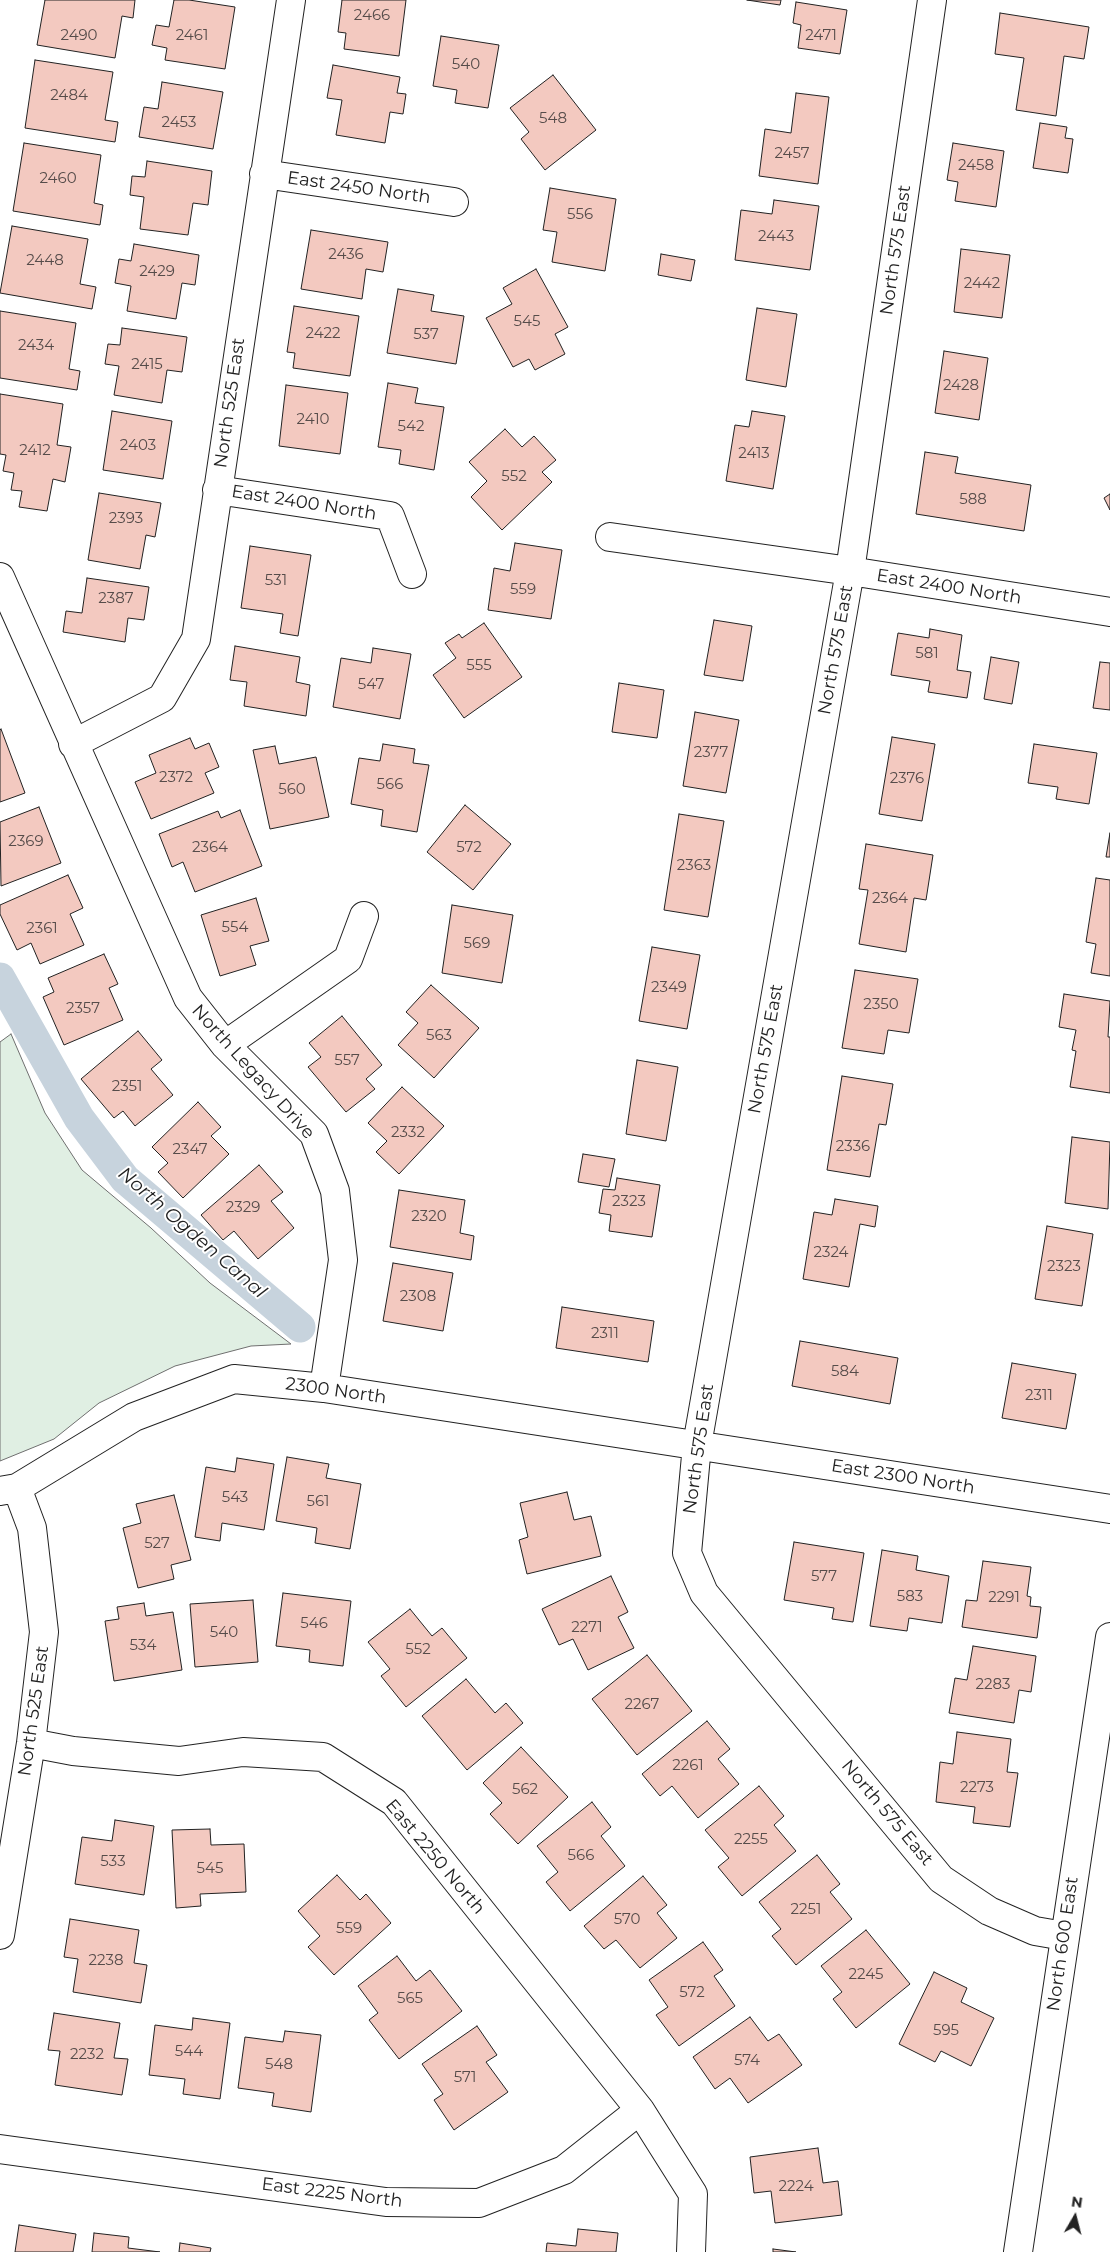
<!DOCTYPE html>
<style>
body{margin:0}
#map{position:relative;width:1110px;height:2252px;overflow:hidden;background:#fff;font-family:Montserrat,sans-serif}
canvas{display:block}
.north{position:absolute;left:1050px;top:2192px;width:50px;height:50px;-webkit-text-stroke:4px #fff;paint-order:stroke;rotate:8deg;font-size:14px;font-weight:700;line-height:20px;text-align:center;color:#222}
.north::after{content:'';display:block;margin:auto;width:18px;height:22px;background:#222;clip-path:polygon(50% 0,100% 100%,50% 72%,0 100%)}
</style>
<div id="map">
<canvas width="1110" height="2252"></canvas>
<div class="north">N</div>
</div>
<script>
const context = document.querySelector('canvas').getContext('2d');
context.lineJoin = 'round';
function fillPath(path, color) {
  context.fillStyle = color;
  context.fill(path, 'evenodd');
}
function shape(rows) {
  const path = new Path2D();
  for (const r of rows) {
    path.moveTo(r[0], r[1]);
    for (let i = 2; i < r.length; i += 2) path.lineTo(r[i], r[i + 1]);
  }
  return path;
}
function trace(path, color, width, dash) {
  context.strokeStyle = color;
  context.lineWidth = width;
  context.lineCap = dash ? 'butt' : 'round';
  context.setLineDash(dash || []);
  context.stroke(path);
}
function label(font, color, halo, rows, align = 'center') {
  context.font = font + ' Montserrat,sans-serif';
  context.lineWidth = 4;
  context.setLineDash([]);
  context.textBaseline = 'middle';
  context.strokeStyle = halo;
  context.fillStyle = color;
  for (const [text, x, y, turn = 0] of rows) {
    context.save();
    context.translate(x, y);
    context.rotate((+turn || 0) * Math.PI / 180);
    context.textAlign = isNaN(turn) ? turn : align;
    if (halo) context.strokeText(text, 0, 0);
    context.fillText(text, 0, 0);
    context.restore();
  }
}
const green = shape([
 [11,1034,45,1113,82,1170,151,1228,210,1283,291,1344,251,1346,175,1366,99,1403,54,1439,0,1461,0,1042,11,1034]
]);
const canal = shape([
 [0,978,79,1118,125,1179,300,1327]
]);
const building = shape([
 [45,0,135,0,133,18,122,16,115,58,37,45,45,0],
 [174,0,189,0,235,7,225,69,165,60,167,48,152,45,156,25,169,27,174,0],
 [342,0,406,0,399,56,344,49,346,33,338,32,342,0],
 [747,0,781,0,780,5,747,0],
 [796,2,847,10,840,54,798,48,801,25,793,23,796,2],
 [1000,13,1089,27,1084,59,1064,56,1056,116,1016,110,1024,58,995,54,1000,13],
 [441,36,499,45,488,108,455,103,457,90,433,86,441,36],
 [35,60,113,72,105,120,118,122,115,142,25,128,35,60],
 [333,65,400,77,397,93,406,94,403,114,390,112,385,143,336,135,342,100,327,98,333,65],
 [553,75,596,130,545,170,521,139,529,132,510,108,553,75],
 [162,82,223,92,213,149,139,137,144,107,158,109,162,82],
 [796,93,829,97,818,184,759,176,765,129,791,133,796,93],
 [1040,123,1067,127,1065,138,1073,139,1068,173,1033,168,1040,123],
 [24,143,101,155,94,203,103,205,100,225,13,211,24,143],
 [953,143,1004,151,996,207,955,201,958,182,947,180,953,143],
 [147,161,212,171,208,205,193,203,188,235,140,229,144,197,130,195,132,176,145,177,147,161],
 [550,188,616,199,605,271,552,262,557,232,543,230,550,188],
 [774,200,819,206,810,270,735,260,741,210,772,214,774,200],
 [12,226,88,239,80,284,96,287,92,309,0,293,12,226],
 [311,230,388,242,383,272,366,269,362,299,301,289,311,230],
 [134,244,199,255,195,285,182,283,176,319,127,311,131,286,115,283,119,259,131,261,134,244],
 [961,249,1010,255,1002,318,954,312,961,249],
 [661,254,695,260,691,281,658,275,661,254],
 [536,269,568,327,555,334,565,354,535,370,529,359,513,367,486,318,512,304,503,288,536,269],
 [398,289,434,295,431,311,464,316,456,364,387,353,398,289],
 [294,306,359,316,350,376,293,368,295,353,287,352,294,306],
 [757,308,797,314,786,387,746,380,757,308],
 [0,311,76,323,69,369,80,371,77,390,0,378,0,311],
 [122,328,187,337,182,372,167,370,162,403,114,395,119,366,105,364,108,344,120,345,122,328],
 [944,351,988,358,979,420,935,413,944,351],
 [388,383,418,388,415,403,444,407,434,470,399,464,401,450,378,447,388,383],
 [286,385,348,393,340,454,279,446,286,385],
 [0,394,63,404,57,445,71,447,65,482,53,479,47,511,19,507,22,491,11,490,14,473,3,471,6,455,0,454,0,394],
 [112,411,172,421,163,479,103,470,112,411],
 [752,411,785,416,773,489,726,481,735,425,749,427,752,411],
 [505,429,522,447,534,436,556,460,542,472,552,482,502,530,471,497,487,481,469,462,505,429],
 [925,452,958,457,955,473,1031,485,1024,531,916,514,925,452],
 [99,493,161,503,155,537,146,535,140,569,88,560,99,493],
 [1110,494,1110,510,1104,498,1110,494],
 [515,543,562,550,551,619,488,610,494,568,510,571,515,543],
 [250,546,311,555,298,636,280,633,283,614,241,608,250,546],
 [87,578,149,587,144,620,128,618,125,642,63,632,66,611,82,613,87,578],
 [714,620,752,626,743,681,704,675,714,620],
 [484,623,522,677,464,718,433,675,456,658,445,643,459,634,462,638,484,623],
 [930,629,962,635,957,670,971,672,967,698,928,692,930,681,891,675,898,633,929,638,930,629],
 [235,646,300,657,296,682,310,685,306,716,244,706,247,682,230,680,235,646],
 [373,648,411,654,400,719,333,707,341,658,371,663,373,648],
 [991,657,1019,662,1012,704,984,699,991,657],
 [1100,662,1110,663,1110,710,1093,708,1100,662],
 [619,683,664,690,657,738,612,732,619,683],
 [695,712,739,720,726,793,683,786,695,712],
 [1,729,25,793,0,802,0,730,1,729],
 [892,737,935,744,922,821,879,814,892,737],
 [190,738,195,749,209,743,219,767,205,773,214,793,151,819,135,782,156,773,149,755,190,738],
 [383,744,415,749,413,763,429,765,417,832,381,826,383,810,351,804,359,758,380,761,383,744],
 [1034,744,1097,753,1089,804,1056,799,1058,787,1028,783,1034,744],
 [275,746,279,764,316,757,329,817,270,829,253,750,275,746],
 [465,805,511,844,473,890,427,852,465,805],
 [39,807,61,863,1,886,0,822,39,807],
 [240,810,262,866,195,892,183,862,172,867,159,834,218,811,221,818,240,810],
 [679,814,724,821,708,917,664,910,679,814],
 [1110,833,1110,857,1106,857,1110,833],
 [866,844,933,855,926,900,914,898,906,952,859,944,868,890,859,889,866,844],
 [68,875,83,908,70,914,84,945,40,964,31,943,17,950,0,914,0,905,68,875],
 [1096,878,1110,880,1110,976,1091,973,1096,944,1086,942,1096,878],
 [256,898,269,941,250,946,256,965,220,976,201,915,256,898],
 [452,905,513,915,502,983,442,973,452,905],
 [652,947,700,955,687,1029,639,1021,652,947],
 [104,954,118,984,109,988,123,1020,64,1045,43,997,54,992,48,978,104,954],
 [855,970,918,979,909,1033,888,1030,884,1054,842,1048,855,970],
 [431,985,479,1028,434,1078,398,1045,418,1023,406,1012,431,985],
 [1064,994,1110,1001,1108,1037,1110,1037,1110,1093,1070,1087,1076,1051,1072,1050,1076,1030,1059,1027,1064,994],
 [342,1016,382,1065,366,1079,375,1089,346,1112,308,1067,321,1057,309,1043,342,1016],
 [138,1031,162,1060,151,1069,173,1095,135,1126,123,1111,114,1118,81,1079,138,1031],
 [637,1060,678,1067,666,1141,626,1134,637,1060],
 [842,1076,893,1084,886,1125,879,1124,870,1177,827,1170,842,1076],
 [402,1087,444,1126,399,1174,376,1152,387,1141,368,1123,402,1087],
 [198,1102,221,1127,211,1136,229,1154,183,1198,158,1172,168,1163,152,1147,198,1102],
 [1072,1137,1110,1142,1108,1209,1065,1203,1072,1137],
 [583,1154,615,1159,609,1187,578,1182,583,1154],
 [259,1165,283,1192,271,1201,294,1228,258,1259,234,1231,223,1240,201,1215,259,1165],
 [617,1178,660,1185,652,1237,609,1231,611,1215,599,1213,603,1189,615,1190,617,1178],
 [399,1190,465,1200,460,1233,474,1236,471,1260,390,1247,399,1190],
 [835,1199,878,1206,875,1227,860,1224,849,1287,803,1279,814,1212,832,1215,835,1199],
 [1047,1226,1093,1234,1082,1306,1035,1299,1047,1226],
 [393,1263,453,1273,443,1331,383,1321,393,1263],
 [562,1307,654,1321,648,1362,556,1348,562,1307],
 [800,1341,898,1358,890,1404,792,1386,800,1341],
 [1012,1363,1076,1374,1066,1429,1002,1418,1012,1363],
 [287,1457,329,1464,326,1478,361,1484,350,1549,315,1543,317,1528,276,1521,287,1457],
 [237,1458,274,1464,264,1530,222,1523,220,1541,195,1537,206,1467,235,1472,237,1458],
 [567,1492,574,1520,591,1516,601,1556,527,1574,519,1540,528,1537,520,1503,567,1492],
 [174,1495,191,1560,171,1565,174,1579,138,1588,123,1528,141,1523,136,1504,174,1495],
 [794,1542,864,1553,853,1622,832,1619,834,1608,784,1600,794,1542],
 [882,1550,918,1556,916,1570,949,1576,942,1623,909,1618,907,1631,870,1626,882,1550],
 [983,1561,1031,1567,1027,1596,1031,1597,1030,1606,1041,1607,1037,1638,962,1627,966,1600,977,1601,983,1561],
 [611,1576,628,1612,618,1617,634,1648,588,1670,573,1639,559,1645,542,1609,611,1576],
 [283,1593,351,1601,343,1666,309,1662,310,1650,276,1646,283,1593],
 [253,1600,258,1662,195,1667,190,1604,253,1600],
 [144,1603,146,1616,173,1612,182,1670,114,1681,105,1621,119,1619,117,1607,144,1603],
 [410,1609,432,1636,442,1628,467,1658,406,1707,381,1676,390,1669,368,1642,410,1609],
 [973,1646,1036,1656,1031,1692,1019,1690,1014,1723,949,1713,955,1678,967,1680,973,1646],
 [647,1655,692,1711,637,1755,592,1699,647,1655],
 [466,1679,495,1713,506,1703,523,1723,467,1770,422,1716,466,1679],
 [707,1721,730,1749,718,1759,739,1784,698,1818,672,1786,660,1796,642,1774,707,1721],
 [957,1732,1011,1739,1007,1772,1018,1773,1010,1827,973,1823,975,1807,936,1802,940,1762,953,1764,957,1732],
 [521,1747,568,1797,518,1844,490,1814,502,1803,483,1783,521,1747],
 [759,1786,784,1816,774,1825,796,1851,742,1896,718,1867,729,1858,705,1830,759,1786],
 [592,1802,611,1827,601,1836,625,1866,570,1911,546,1882,558,1872,537,1846,592,1802],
 [115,1820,154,1826,144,1895,75,1884,82,1837,112,1841,115,1820],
 [210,1829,211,1845,244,1844,246,1892,200,1894,201,1906,176,1908,172,1830,210,1829],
 [817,1855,840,1884,830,1892,852,1919,796,1965,772,1936,781,1929,759,1902,817,1855],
 [337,1875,360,1900,366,1894,391,1923,334,1975,308,1947,320,1936,298,1911,337,1875],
 [643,1876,667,1905,657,1913,677,1938,640,1968,616,1940,604,1949,584,1926,643,1876],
 [70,1919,139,1930,134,1963,147,1965,141,2003,73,1992,78,1959,64,1957,70,1919],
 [866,1930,910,1984,856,2028,833,1999,842,1992,821,1966,866,1930],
 [703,1942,723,1970,714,1976,735,2006,679,2046,656,2015,668,2007,649,1980,703,1942],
 [397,1956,416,1981,430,1970,462,2011,399,2059,369,2020,378,2013,358,1986,397,1956],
 [934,1972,967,1988,961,2002,994,2018,971,2066,941,2051,935,2062,899,2044,934,1972],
 [54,2013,120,2023,114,2058,128,2059,122,2095,55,2085,60,2051,48,2050,54,2013],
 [750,2017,768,2041,779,2034,802,2065,748,2103,730,2078,715,2089,693,2057,750,2017],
 [193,2018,230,2023,220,2099,183,2094,185,2079,149,2075,155,2025,192,2030,193,2018],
 [477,2026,497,2055,486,2062,508,2092,454,2130,434,2100,443,2094,422,2064,477,2026],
 [285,2031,321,2035,311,2112,272,2106,274,2093,238,2088,245,2037,283,2042,285,2031],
 [818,2148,823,2183,838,2181,842,2215,775,2223,771,2191,754,2193,750,2157,818,2148],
 [19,2225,76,2234,73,2252,15,2252,19,2225],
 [578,2229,618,2233,616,2252,546,2252,547,2243,576,2246,578,2229],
 [94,2233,129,2237,128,2248,160,2252,92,2252,94,2233],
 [180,2243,211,2248,210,2252,179,2252,180,2243],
 [773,2249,796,2252,773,2252,773,2249]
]);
const minor = shape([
 [932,0,850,571,697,1445,687,1553,704,1593,941,1879,989,1911,1035,1931,1064,1936],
 [264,174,454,202],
 [217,490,390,516,412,574],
 [610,537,850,571,1110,612],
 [0,577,188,998,225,1045,314,1134,335,1191,343,1260,324,1388],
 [73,744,162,698,196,639,291,0],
 [225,1045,348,959,364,916],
 [0,1491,17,1488,134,1417,234,1379,324,1388,1110,1509],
 [31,1743,73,1751,179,1761,243,1752,323,1757,394,1802,640,2110,693,2194,691,2252],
 [0,1935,31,1743,44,1632,32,1528,17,1488],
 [0,2149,386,2202,479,2203,564,2170,640,2110],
 [1018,2252,1110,1637]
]);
const numberNames = [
 ["2466",372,16],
 ["2490",79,36],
 ["2461",192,36],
 ["2471",821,36],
 ["540",466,65],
 ["2484",69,96],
 ["548",553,119],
 ["2453",179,123],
 ["2457",792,154],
 ["2458",976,166],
 ["2460",58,179],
 ["556",580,215],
 ["2443",776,237],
 ["2436",346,255],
 ["2448",45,261],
 ["2429",157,272],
 ["2442",982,284],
 ["545",527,322],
 ["2422",323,334],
 ["537",426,335],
 ["2434",36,346],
 ["2415",147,365],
 ["2428",961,386],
 ["2410",313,420],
 ["542",411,427],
 ["2403",138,446],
 ["2412",35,451],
 ["2413",754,454],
 ["552",514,477],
 ["588",973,500],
 ["2393",126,519],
 ["531",276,581],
 ["559",523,590],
 ["2387",116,599],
 ["581",927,654],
 ["555",479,666],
 ["547",371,685],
 ["2377",711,753],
 ["2372",176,778],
 ["2376",907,779],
 ["566",390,785],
 ["560",292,790],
 ["2369",26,842],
 ["2364",210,848],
 ["572",469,848],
 ["2363",694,866],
 ["2364",890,899],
 ["554",235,928],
 ["2361",42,929],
 ["569",477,944],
 ["2349",669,988],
 ["2350",881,1005],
 ["2357",83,1009],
 ["563",439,1036],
 ["557",347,1061],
 ["2351",127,1087],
 ["2332",408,1133],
 ["2336",853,1147],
 ["2347",190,1150],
 ["2323",629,1202],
 ["2329",243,1208],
 ["2320",429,1217],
 ["2324",831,1253],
 ["2323",1064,1267],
 ["2308",418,1297],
 ["2311",605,1334],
 ["584",845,1372],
 ["2311",1039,1396],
 ["543",235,1498],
 ["561",318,1502],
 ["527",157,1544],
 ["577",824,1577],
 ["583",910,1597],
 ["2291",1004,1598],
 ["546",314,1624],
 ["2271",587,1628],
 ["540",224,1633],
 ["534",143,1646],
 ["552",418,1650],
 ["2283",993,1685],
 ["2267",642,1705],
 ["2261",688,1766],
 ["2273",977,1788],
 ["562",525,1790],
 ["2255",751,1840],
 ["566",581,1856],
 ["533",113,1862],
 ["545",210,1869],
 ["2251",806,1910],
 ["570",627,1920],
 ["559",349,1929],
 ["2238",106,1961],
 ["2245",866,1975],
 ["572",692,1993],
 ["565",410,1999],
 ["595",946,2031],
 ["544",189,2052],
 ["2232",87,2055],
 ["574",747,2061],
 ["548",279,2065],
 ["571",465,2078],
 ["2224",796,2187]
];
const streetNames = [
 ["East 2450 North",359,188,8],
 ["North 575 East",896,250,-82],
 ["North 525 East",230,403,-82],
 ["East 2400 North",304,503,9],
 ["East 2400 North",949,587,9],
 ["North 575 East",836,650,-80],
 ["North 575 East",766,1049,-80],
 ["North Legacy Drive",253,1072,48],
 ["2300 North",336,1391,8],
 ["North 575 East",699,1449,-82],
 ["East 2300 North",903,1477,9],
 ["North 525 East",34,1711,-82],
 ["North 575 East",887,1813,50],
 ["East 2250 North",435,1857,50],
 ["North 600 East",1063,1944,-82],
 ["East 2225 North",332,2193,7]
];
const waterNames = [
 ["North Ogden Canal",192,1233,41]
];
fillPath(green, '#e0efe3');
trace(green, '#6f6f6f', 1);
trace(canal, '#c7d3dd', 31);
fillPath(building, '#f3c9c0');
trace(building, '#222', 1);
trace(minor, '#222', 30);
trace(minor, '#fff', 28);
label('15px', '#564c4a', null, numberNames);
label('18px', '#222', '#fff', streetNames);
label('italic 19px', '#222', '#fff', waterNames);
</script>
